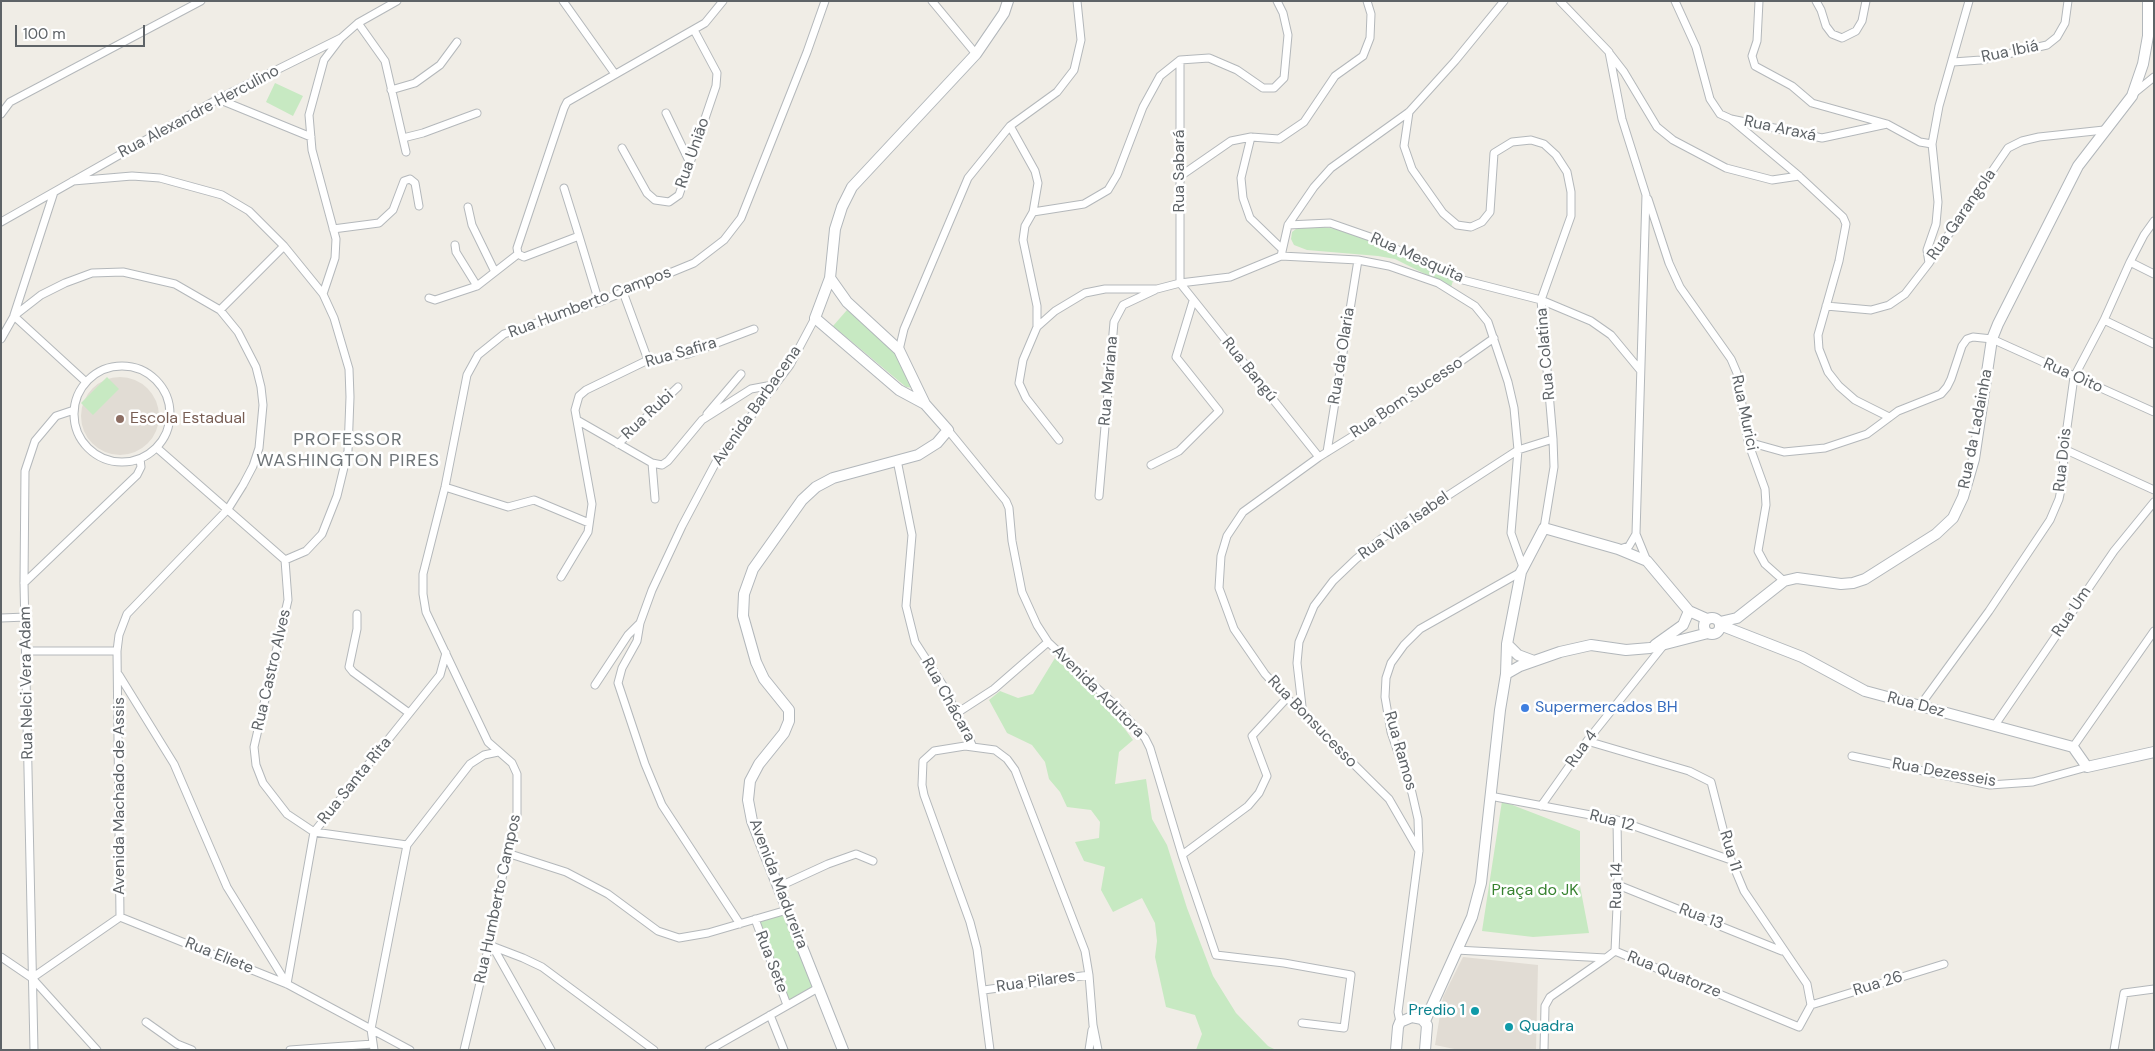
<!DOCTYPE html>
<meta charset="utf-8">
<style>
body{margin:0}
#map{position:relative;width:2155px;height:1051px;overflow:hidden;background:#f0ede6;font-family:"DM Sans",sans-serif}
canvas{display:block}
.frame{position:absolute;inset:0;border:2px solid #5e6367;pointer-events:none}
.scale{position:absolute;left:15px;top:25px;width:130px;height:22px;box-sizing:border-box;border:2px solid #5e6367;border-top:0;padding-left:6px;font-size:15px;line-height:18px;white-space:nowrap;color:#5e6367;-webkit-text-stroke:4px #fff;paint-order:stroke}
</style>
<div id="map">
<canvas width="2155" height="1051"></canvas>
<div class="frame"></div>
<div class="scale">100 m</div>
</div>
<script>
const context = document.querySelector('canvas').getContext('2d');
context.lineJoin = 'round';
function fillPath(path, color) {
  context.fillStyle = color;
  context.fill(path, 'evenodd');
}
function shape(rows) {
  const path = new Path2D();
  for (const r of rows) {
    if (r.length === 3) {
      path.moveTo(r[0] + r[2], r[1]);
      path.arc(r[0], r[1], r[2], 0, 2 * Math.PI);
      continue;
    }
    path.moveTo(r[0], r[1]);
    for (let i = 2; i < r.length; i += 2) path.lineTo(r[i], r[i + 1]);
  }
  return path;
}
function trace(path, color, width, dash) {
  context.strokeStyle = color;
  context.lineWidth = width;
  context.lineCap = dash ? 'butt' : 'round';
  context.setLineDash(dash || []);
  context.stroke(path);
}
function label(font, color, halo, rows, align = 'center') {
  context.font = font + ' "DM Sans",sans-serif';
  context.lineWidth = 5;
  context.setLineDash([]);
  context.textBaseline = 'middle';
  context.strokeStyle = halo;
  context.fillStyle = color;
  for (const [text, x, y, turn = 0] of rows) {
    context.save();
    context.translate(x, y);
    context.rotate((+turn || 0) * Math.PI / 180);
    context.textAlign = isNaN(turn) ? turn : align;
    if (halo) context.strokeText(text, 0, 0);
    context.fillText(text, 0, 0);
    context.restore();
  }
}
const education = shape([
 [120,416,39],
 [1463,957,1538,965,1536,1050,1459,1050,1435,1045,1443,997]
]);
const green = shape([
 [275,83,303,96,293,116,266,102],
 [1315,226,1345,230,1377,242,1453,281,1451,287,1395,259,1378,256,1307,250,1294,245,1291,239,1292,232,1296,229],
 [847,310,897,351,914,388,906,387,833,326],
 [107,377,119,389,93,415,81,403],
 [1055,658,1107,705,1133,740,1119,752,1115,784,1146,779,1152,819,1167,845,1187,908,1213,976,1236,1013,1268,1046,1276,1050,1196,1050,1202,1034,1195,1015,1166,1007,1155,957,1157,941,1155,923,1142,898,1113,912,1101,890,1105,867,1084,861,1075,842,1099,838,1100,822,1091,810,1067,807,1060,792,1049,779,1045,762,1032,745,1007,733,989,700,1000,691,1018,698,1033,694],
 [1502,801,1580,831,1580,886,1589,933,1533,937,1482,931],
 [786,912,815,988,789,1003,758,921]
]);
const street = shape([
 [563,1,615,74],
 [932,1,976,54],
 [1560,1,1609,52,1622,119,1646,195,1636,534,1629,546,1620,549],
 [1675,1,1696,47,1710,99,1720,114,1731,119,1822,138,1887,124],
 [1759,1,1757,41,1752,56,1755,66,1792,86,1812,103,1887,124,1920,142,1932,144],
 [1816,1,1821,10,1826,26,1832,34,1842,38,1856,31,1862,21,1866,1],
 [358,23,385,61,406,152],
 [1610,54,1624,72,1657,127,1673,140,1726,168,1772,180,1799,176],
 [1953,62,1981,60,2047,45,2057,37,2065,23,2068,1],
 [391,90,415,83,440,65,457,42],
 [2133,94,2154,77],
 [218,99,311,137],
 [1409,112,1404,146,1412,169,1443,213,1457,225,1471,227,1482,222,1490,212,1494,153,1512,142,1531,140,1544,144,1556,155,1567,172,1571,192,1571,216,1541,300,1553,439,1554,467,1544,528],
 [666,113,690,163],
 [1,114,10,102,201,1],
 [1731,119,1799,176,1843,217,1846,224,1839,261,1818,335,1819,349,1828,372,1839,386,1855,400,1889,417],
 [1010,126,1035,171,1038,183,1033,212,1025,226,1023,240,1037,306,1037,327,1023,360,1019,383,1026,398,1059,440],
 [1251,137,1241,178,1243,198,1250,218,1281,248],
 [403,138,423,133,477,113],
 [622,148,647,193,655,200,669,202,679,195,716,86,717,73,694,30],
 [1179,177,1231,141,1251,137,1279,139,1304,122,1335,76,1363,56,1370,38,1371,14,1367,1],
 [73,181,132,176,160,178,222,195,249,211,284,246,323,294,334,318,349,369,350,397,348,451,337,496,322,534,306,551,285,560],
 [564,188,579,236],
 [1648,199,1669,263,1680,287,1731,359,1737,373,1748,442,1765,489,1766,505,1758,551,1765,564,1784,581],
 [468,207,472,225,495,272],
 [1033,212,1084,204,1108,190,1117,175,1143,107,1160,76,1180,60,1209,58,1237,70,1263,88,1274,88,1284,78,1288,35,1283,13,1277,1],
 [1,222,218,99,341,38,358,23,397,1],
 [1288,225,1330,223,1373,238,1459,279,1541,300,1591,321,1611,335,1640,370],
 [333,229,379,223,393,210,404,181,410,179,415,183,419,206],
 [455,245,456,252,477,286],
 [1281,256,1288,225,1314,187,1331,168,1409,112,1455,61,1504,1],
 [2130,262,2154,274],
 [1929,263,1927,250,1936,224,1938,202,1932,144,1939,106,1969,1],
 [1180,283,1180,60],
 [1180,283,1319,457],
 [623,292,648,360],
 [323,294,335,258,336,239,312,150,309,115,324,60,340,39],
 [429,298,435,300,477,286,518,254],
 [599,302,579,236,524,257,518,254,517,248,564,108,567,102,705,23,723,1],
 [1826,306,1871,310,1889,305,1905,294,1929,263,2008,148,2022,141,2039,137,2104,130],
 [220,310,284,246],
 [14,315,54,192],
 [14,316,86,382],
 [2104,320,2154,344],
 [1037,327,1055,311,1085,293,1105,289,1157,289,1180,283,1230,277,1281,256,1358,260,1389,266,1438,283,1475,306,1488,322,1508,382,1514,408,1518,450,1511,533,1523,567],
 [1,339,14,316,41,295,65,283,92,273,123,272,175,284,220,310,238,332,256,367,261,387,263,405,259,448,253,466,243,485,228,509,127,614,119,635,117,651,120,917],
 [899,350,904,329,968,178,1010,126,1057,92,1074,70,1081,40,1077,1],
 [122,414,48],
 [707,414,741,374],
 [577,420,652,463,662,465,668,461,702,420,751,389,767,386,774,387],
 [948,430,1006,501,1009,508,1012,541,1022,592,1037,625,1048,642,1117,707,1145,738,1150,748,1182,855,1216,955,1284,963,1351,975,1344,1028,1302,1023],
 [1748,442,1784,452,1825,448,1867,434,1898,411,1941,394,1947,387,1951,379,1962,346,1967,339,1973,337,1992,339,2154,412],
 [618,444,678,387],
 [157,448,285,560,288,600,254,747,256,765,263,783,287,814,314,832,407,845],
 [2064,449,2154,490],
 [1327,452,1358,260],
 [897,460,912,535,906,606,915,642,944,687,973,747],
 [652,463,655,499],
 [1151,465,1179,451,1219,411,1176,357,1193,301],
 [445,487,508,507,534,500,589,523],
 [1099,496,1114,322,1123,305,1155,290],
 [1636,534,1647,561],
 [561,577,588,532,592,504,575,410,579,396,586,390,648,360,688,354,754,329],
 [24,583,137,475,141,467,140,459],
 [357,614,357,629,349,667,353,672,409,713],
 [1,618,26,617],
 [26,651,117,651],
 [119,675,174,764,227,887,287,984],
 [595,685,628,635,640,623],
 [1919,707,1989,611,2050,520,2059,499,2063,480,2064,449,2074,377,2104,320,2130,262,2144,235,2154,221],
 [957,713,994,689,1048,642],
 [1303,715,1297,663,1299,642,1314,606,1333,581,1356,559,1381,539,1518,450,1553,439],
 [1995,725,2114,551,2154,502],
 [2073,747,2154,631],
 [1852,756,1990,785,2033,782,2087,767],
 [1490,796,1617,820,1731,860],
 [1541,806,1587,741,1663,646],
 [1419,851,1389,799,1287,698,1265,674,1234,629,1219,588,1221,556,1227,536,1243,512,1319,457,1369,426,1494,338],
 [507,853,566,872,608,894,658,931,679,938,708,933,787,910],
 [1182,855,1248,806,1259,793,1267,776,1252,736,1287,698],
 [1618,885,1782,951],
 [778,887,828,864,856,854,873,861],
 [120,917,287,984,410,1050],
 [755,919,787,1005],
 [740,924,662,805,645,764,618,683,622,668,637,641,640,623,652,590,682,526,716,462,790,365,815,318],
 [489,945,523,958,542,967,654,1050],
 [493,947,551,1050],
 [1456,950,1606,958,1615,951,1799,1027,1811,1005,1807,984,1744,891,1731,860,1711,782,1689,771,1587,741],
 [1615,951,1618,885,1617,820],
 [1,957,32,978,97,1050],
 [32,978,120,917],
 [287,984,314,832,440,675,446,653],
 [984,990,1089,975],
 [1811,1005,1944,964],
 [770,1015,784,1050],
 [146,1022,177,1044,192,1050],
 [1400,1022,1398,1012,1419,851,1418,819,1412,793,1391,732,1385,697,1386,678,1391,663,1404,645,1420,629,1521,572],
 [34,1050,24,583,25,471,35,441,56,416,74,410],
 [290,1050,373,1044],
 [374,1050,371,1029,407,845,470,764,484,755,498,752],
 [464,1050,489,945,507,853,517,817,517,774,512,763,488,742,426,612,423,594,423,574,445,487,467,375,478,355,504,334,599,302,694,263,724,240,741,218,807,52,825,1],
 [709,1050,818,988],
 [990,1050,977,949,970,922,924,795,922,785,923,761,934,751,965,746,995,750,1007,759,1015,770,1085,951,1089,975,1093,1025,1098,1050],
 [1089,1050,1092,1030],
 [1544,1050,1545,1006,1550,997,1606,958],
 [2114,1050,2124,993,2154,989]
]);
const secondary = shape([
 [830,278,847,302,899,350,925,404,948,430,937,443,918,455,833,478,816,487,802,500,753,569,744,594,743,616,756,662,764,679,789,710,789,721,784,733,759,764,750,781,748,800,752,821,843,1050],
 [925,404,899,390,815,318,830,278,835,229,842,207,852,187,976,54,1004,13,1008,1],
 [1712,626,8],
 [1720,622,1737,618,1784,581,1797,578,1841,584,1853,583,1865,579,1936,534,1953,518,1963,497,1974,459,1992,339,1998,324,2078,166,2132,96,2143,64,2148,36,2148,1],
 [1720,625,1802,657,1865,691,2073,747,2087,767,2154,752],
 [1507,644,1518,655,1534,661],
 [1655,645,1683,625,1689,611],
 [1506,674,1520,666,1560,652,1591,645,1626,650,1650,648,1708,633],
 [1425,1021,1472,917,1481,883,1500,710,1506,674,1507,644,1521,572,1544,528,1618,549,1647,561,1689,611,1707,619],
 [1396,1050,1398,1027,1400,1022,1412,1017,1422,1019,1427,1025,1425,1050]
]);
const markers = [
 [120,419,5,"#8d6e63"],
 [1525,708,5,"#3f7fe0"],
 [1475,1011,5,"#0f9aa8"],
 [1509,1027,5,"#0f9aa8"]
];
const streetNames = [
 ["Rua Ibiá",2010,52,-12],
 ["Rua Alexandre Herculino",199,112,-28],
 ["Rua Araxá",1780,129,12],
 ["Rua União",693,153,-71],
 ["Rua Sabará",1180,171,-90],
 ["Rua Garangola",1962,215,-55],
 ["Rua Mesquita",1417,258,24],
 ["Rua Humberto Campos",590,303,-21],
 ["Rua Safira",681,353,-16],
 ["Rua Colatina",1546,354,-95],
 ["Rua da Olaria",1342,356,-81],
 ["Rua Bangú",1249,370,51],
 ["Rua Oito",2073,376,24],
 ["Rua Mariana",1109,381,-85],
 ["Rua Bom Sucesso",1407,398,-34],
 ["Avenida Barbacena",757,406,-55],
 ["Rua Murici",1744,413,78],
 ["Rua Rubi",648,415,-43],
 ["Rua da Ladainha",1976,429,-79],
 ["Rua Dois",2063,460,-84],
 ["Rua Vila Isabel",1404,526,-35],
 ["Rua Um",2072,612,-56],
 ["Rua Castro Alves",272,670,-77],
 ["Rua Nelci Vera Adam",27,683,-91],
 ["Avenida Adutora",1098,692,45],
 ["Rua Chácara",948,700,61],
 ["Rua Dez",1916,705,15],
 ["Rua Bonsucesso",1312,722,46],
 ["Rua 4",1582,749,-54],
 ["Rua Ramos",1400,751,74],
 ["Rua Dezesseis",1944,773,10],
 ["Rua Santa Rita",355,781,-51],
 ["Avenida Machado de Assis",120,796,-90],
 ["Rua 12",1612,821,14],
 ["Rua 11",1730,851,73],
 ["Avenida Madureira",778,884,69],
 ["Rua 14",1617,886,-89],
 ["Rua Humberto Campos",498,899,-78],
 ["Rua 13",1701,917,21],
 ["Rua Eliete",219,956,22],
 ["Rua Sete",771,962,69],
 ["Rua Quatorze",1674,975,22],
 ["Rua Pilares",1036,982,-8],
 ["Rua 26",1878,984,-17]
];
const educationNames = [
 ["Escola Estadual",130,419]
];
const shopNames = [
 ["Supermercados BH",1535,708]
];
const parkNames = [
 ["Praça do JK",1535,891]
];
const cultureNames = [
 ["Predio 1",1465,1011],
 ["Quadra",1519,1027,"left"]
];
const neighbourhoodNames = [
 ["PROFESSOR",348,440],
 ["WASHINGTON PIRES",348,461]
];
fillPath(education, '#e1dcd4');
fillPath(green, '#c7e9c2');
trace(street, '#b4b8bb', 9);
trace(secondary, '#b2b7bb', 12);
trace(street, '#fff', 7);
trace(secondary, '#fff', 10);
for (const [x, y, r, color] of markers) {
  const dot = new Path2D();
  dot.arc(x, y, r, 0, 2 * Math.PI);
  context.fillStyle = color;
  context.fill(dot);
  trace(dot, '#fff', 2);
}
label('16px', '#5e6367', '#fff', streetNames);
label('16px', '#785e54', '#fff', educationNames, 'left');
label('16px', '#366cbe', '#fff', shopNames, 'left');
label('16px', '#378230', '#fff', parkNames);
label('16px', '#0d838f', '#fff', cultureNames, 'right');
context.letterSpacing = '1px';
label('18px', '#6f7579', '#fff', neighbourhoodNames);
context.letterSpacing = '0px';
</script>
